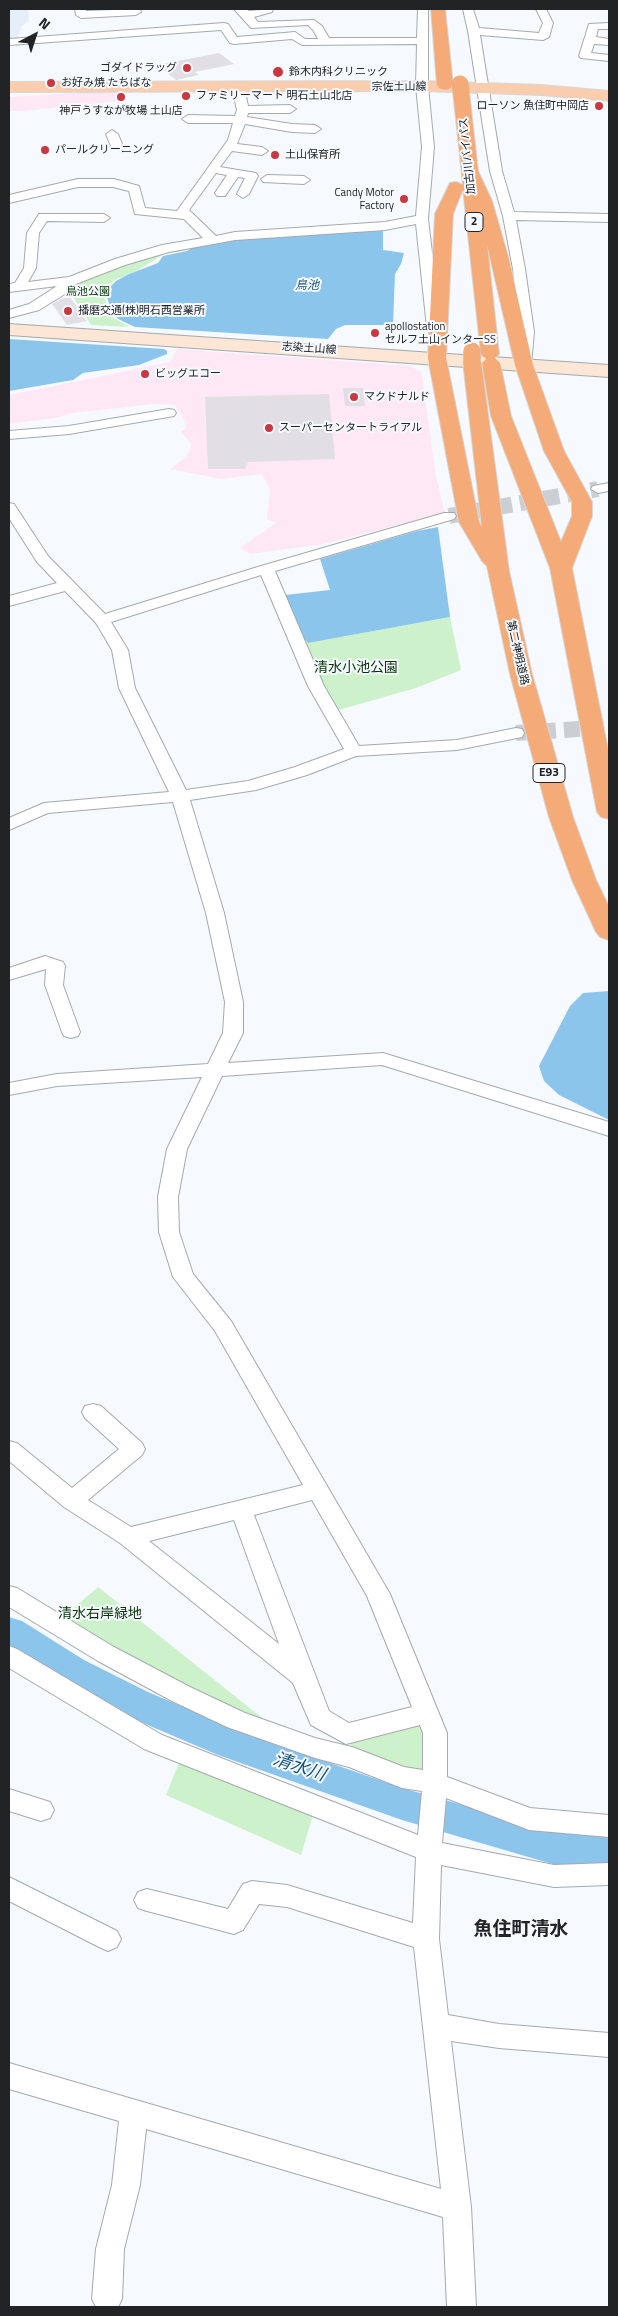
<!DOCTYPE html>
<meta charset="utf-8">
<style>
body{margin:0}
#map{position:relative;width:618px;height:2316px;overflow:hidden;background:#f6faff;font-family:"Titillium Web",sans-serif}
canvas{display:block}
.frame{position:absolute;inset:0;border:10px solid #212325;pointer-events:none}
.north{position:absolute;left:10px;top:10px;width:50px;height:50px;-webkit-text-stroke:4px #f6faff;paint-order:stroke;rotate:40deg;font-size:14px;font-weight:700;line-height:20px;text-align:center;color:#212325}
.north::after{content:'';display:block;margin:auto;width:18px;height:22px;background:#212325;clip-path:polygon(50% 0,100% 100%,50% 72%,0 100%)}
</style>
<div id="map">
<canvas width="618" height="2316"></canvas>
<div class="frame"></div>
<div class="north">N</div>
</div>
<script>
const context = document.querySelector('canvas').getContext('2d');
context.lineJoin = 'round';
function fillPath(path, color) {
  context.fillStyle = color;
  context.fill(path, 'evenodd');
}
function shape(rows) {
  const path = new Path2D();
  for (const r of rows) {
    path.moveTo(r[0], r[1]);
    for (let i = 2; i < r.length; i += 2) path.lineTo(r[i], r[i + 1]);
  }
  return path;
}
function trace(path, color, width, dash) {
  context.strokeStyle = color;
  context.lineWidth = width;
  context.lineCap = dash ? 'butt' : 'round';
  context.setLineDash(dash || []);
  context.stroke(path);
}
function label(font, color, halo, rows, align = 'center') {
  context.font = font + ' "Titillium Web","Noto Sans JP",sans-serif';
  context.lineWidth = 4;
  context.setLineDash([]);
  context.textBaseline = 'middle';
  context.strokeStyle = halo;
  context.fillStyle = color;
  for (const [text, x, y, turn = 0] of rows) {
    context.save();
    context.translate(x, y);
    context.rotate((+turn || 0) * Math.PI / 180);
    context.textAlign = isNaN(turn) ? turn : align;
    if (halo) context.strokeText(text, 0, 0);
    context.fillText(text, 0, 0);
    context.restore();
  }
}
const commercial = shape([
 [121,90,127,100,26,111,9,111,9,97],
 [177,349,411,366,422,373,436,477,445,513,324,544,250,554,240,548,276,523,267,519,270,490,262,474,221,479,170,469,186,457,190,451,191,443,181,432,186,428,183,417,175,405,154,404,73,413,55,418,9,424,9,395,170,362]
]);
const built = shape([
 [9,9,28,9,29,21,22,26,17,39,14,41,9,40]
]);
const green = shape([
 [188,247,183,251,164,254,138,270,113,281,107,287,109,290,103,294,112,317,129,327,91,325,68,289,73,282,121,263],
 [450,617,461,670,416,688,335,711,301,641,306,640,308,643],
 [98,1587,266,1721,173,1681,62,1618],
 [417,1724,424,1729,427,1776,401,1771,347,1743],
 [180,1760,313,1815,301,1855,166,1795]
]);
const water = shape([
 [383,231,383,250,404,253,401,264,395,274,393,325,345,325,336,329,328,339,135,327,118,319,111,309,106,294,111,292,112,289,110,287,116,281,129,274,158,263,163,256,187,251,194,247,228,240,308,233],
 [9,339,164,349,167,351,167,354,139,365,83,373,73,380,9,391],
 [438,527,450,617,308,643,306,640,301,641,285,595,330,590,320,559,417,531],
 [609,991,609,1120,559,1095,544,1081,539,1066,570,1006,583,993]
]);
const river = shape([
 [9,1617,22,1621,84,1660,148,1692,244,1733,402,1788,566,1834,609,1832,609,1866,566,1868,402,1820,218,1755,122,1714,58,1680,9,1649,9,1617]
]);
const building = shape([
 [219,53,234,64,195,72,199,75,176,80,157,65],
 [70,297,87,321,67,325,52,304,61,299],
 [343,388,363,388,365,406,345,406],
 [329,394,335,459,248,462,245,469,208,469,205,397]
]);
const streetTunnel = shape([
 [449,516,598,489],
 [516,733,609,727]
]);
const street = shape([
 [75,9,85,9,86,11,140,9,141,12,136,15,81,18,76,15,75,9],
 [234,9,246,9,249,11,273,9,272,12,254,17,258,22,314,20,322,26,329,38,417,38,418,9,428,9,428,86,434,147,428,219,441,328,439,331,434,332,427,328,416,224,385,230,235,240,169,252,125,265,76,284,65,294,39,310,9,318,9,310,29,304,57,286,9,292,9,284,15,283,24,268,27,233,39,214,104,214,110,218,104,222,47,221,39,233,36,268,28,282,69,277,115,259,162,245,203,238,184,219,135,214,129,191,113,187,78,187,9,203,9,195,78,179,114,179,139,186,145,208,177,211,228,140,233,123,188,123,182,119,188,115,235,116,237,110,232,87,234,85,242,85,244,87,248,106,290,105,296,109,290,113,248,113,247,117,292,124,315,125,321,129,315,133,292,132,245,124,237,144,262,147,268,151,262,155,232,151,220,167,256,173,258,176,249,194,243,198,237,194,245,178,238,177,225,196,217,196,215,193,227,175,216,173,189,210,216,236,235,232,385,222,416,216,422,147,416,86,417,44,302,45,292,39,234,44,230,43,221,30,9,45,9,39,224,23,228,24,237,37,295,32,305,39,318,39,313,30,308,25,251,28,234,9],
 [463,9,473,9,479,28,539,33,543,23,536,9,546,9,553,23,549,37,543,40,480,35,502,171,514,212,609,214,609,222,516,220,525,269,534,332,531,365,524,369,517,365,520,332,513,269,503,216,490,171,468,31,463,9],
 [609,23,609,29,598,29,596,37,609,39,609,45,594,44,591,53,609,55,609,61,581,58,579,56,589,24,609,23],
 [112,130,118,134,122,144,120,147,112,147,110,144,106,134,112,130],
 [267,175,304,176,310,180,304,184,263,182,261,179,267,175],
 [169,409,174,410,176,413,174,416,69,434,9,439,9,431,69,426,169,409],
 [609,483,609,491,598,493,591,489,593,486,609,483],
 [9,503,14,504,48,556,105,614,261,566,444,513,454,513,456,516,454,519,275,571,324,686,359,746,457,740,516,728,522,729,524,733,522,737,457,750,356,756,307,775,256,790,190,800,224,913,243,1002,243,1033,228,1063,383,1053,609,1122,609,1136,382,1065,222,1076,187,1149,178,1197,179,1232,193,1274,231,1321,390,1594,447,1733,447,1777,530,1808,609,1815,609,1837,529,1830,446,1798,442,1843,554,1865,609,1863,609,1885,554,1887,441,1865,439,1939,448,2015,499,2024,609,2033,609,2057,499,2048,451,2041,471,2207,476,2307,447,2307,443,2217,146,2129,140,2185,124,2249,122,2299,118,2307,96,2307,92,2299,96,2249,112,2185,119,2121,9,2089,9,2063,441,2189,414,1947,287,1907,259,1904,243,1930,234,1934,147,1911,138,1908,134,1900,138,1892,147,1889,228,1909,243,1884,252,1881,287,1885,413,1923,416,1857,144,1749,9,1668,9,1646,17,1649,162,1735,418,1835,422,1791,402,1788,349,1767,315,1758,227,1727,172,1701,98,1661,9,1607,9,1586,17,1588,114,1647,190,1687,245,1713,315,1738,352,1747,404,1767,423,1770,423,1733,420,1725,346,1744,311,1725,293,1683,120,1543,64,1507,9,1461,9,1441,17,1443,72,1488,119,1449,85,1418,82,1412,85,1406,93,1404,101,1406,142,1443,145,1449,142,1455,88,1500,131,1527,303,1485,215,1331,173,1277,159,1232,158,1197,167,1149,202,1077,57,1086,9,1095,9,1083,57,1074,208,1064,223,1033,225,1002,206,913,173,802,48,813,9,830,9,818,44,803,169,792,119,688,112,650,96,623,65,591,9,606,9,596,57,583,37,562,9,518,9,503],
 [261,575,308,686,344,749,295,767,248,781,186,790,135,688,128,650,111,622,261,575],
 [312,1500,367,1596,412,1707,349,1723,329,1711,254,1515,312,1500],
 [234,1520,279,1644,149,1541,234,1520],
 [45,956,63,962,65,966,63,985,80,1032,78,1036,71,1038,64,1036,62,1032,45,985,46,969,9,980,9,968,45,956],
 [9,1789,50,1802,54,1810,50,1818,41,1821,9,1811,9,1789],
 [9,1877,117,1931,121,1939,117,1947,108,1951,99,1947,9,1901,9,1877]
]);
const secondary = shape([
 [9,324,609,365,609,377,9,335,9,324]
]);
const primary = shape([
 [422,81,541,85,609,91,609,101,541,95,422,91,9,92,9,82,422,81]
]);
const highway = shape([
 [431,9,445,9,453,85,451,88,445,90,439,88,437,85,431,9],
 [461,86,467,88,469,91,478,171,492,201,509,260,533,365,564,451,592,502,592,516,572,568,609,755,609,819,601,817,597,812,550,568,491,416,482,363,486,359,481,354,463,189,453,214,446,358,479,522,482,527,463,362,465,358,472,356,479,358,481,362,509,571,532,674,573,817,596,880,609,907,609,940,600,937,596,932,572,880,549,817,510,674,487,566,482,561,459,522,428,358,435,214,450,183,456,182,463,185,453,91,455,88,461,86],
 [487,244,515,365,544,451,572,502,572,516,561,542,511,416,500,363,495,358,499,354,487,244]
]);
const highwayBridge = shape([
 [460,84,461,91],
 [472,351,472,362]
]);
const markers = [
 [187,68,5,"#c73841"],
 [278,72,6,"#c73841"],
 [51,83,5,"#c73841"],
 [186,96,5,"#c73841"],
 [121,97,5,"#c73841"],
 [599,106,5,"#c73841"],
 [45,150,5,"#c73841"],
 [275,155,5,"#c73841"],
 [404,199,5,"#c73841"],
 [68,311,5,"#c73841"],
 [375,333,5,"#c73841"],
 [145,374,5,"#c73841"],
 [354,397,5,"#c73841"],
 [269,428,5,"#c73841"]
];
const farPoinames = [
 ["ゴダイドラッグ",177,68,"right"],
 ["鈴木内科クリニック",289,72],
 ["お好み焼 たちばな",61,83],
 ["ファミリーマート 明石土山北店",196,96],
 ["ローソン 魚住町中岡店",589,106,"right"],
 ["神戸うすなが牧場 土山店",121,111,"center"],
 ["パールクリーニング",55,150],
 ["土山保育所",285,155],
 ["Candy Motor",394,193,"right"],
 ["Factory",394,206,"right"],
 ["播磨交通(株)明石西営業所",78,311],
 ["apollostation",385,327],
 ["セルフ土山インターSS",385,340],
 ["ビッグエコー",155,374],
 ["マクドナルド",364,397],
 ["スーパーセンタートライアル",279,428]
];
const farStreetnames = [
 ["宗佐土山線",399,87],
 ["加古川バイパス",468,156,-96],
 ["志染土山線",309,349,4],
 ["第二神明道路",517,653,77]
];
const farParknames = [
 ["鳥池公園",88,292]
];
const shields = [
 [474,222,18],
 [549,773,32]
];
const shieldNames = [
 ["2",474,222],
 ["E93",549,773]
];
const farWaternames = [
 ["鳥池",307,286]
];
const parkNames = [
 ["清水小池公園",356,669],
 ["清水右岸緑地",100,1615]
];
const nearWaternames = [
 ["清水川",299,1768,19]
];
const nearQuarternames = [
 ["魚住町清水",521,1930]
];
fillPath(commercial, '#ffe8f5');
fillPath(built, '#e5eef9');
fillPath(green, '#cdf1ca');
fillPath(water, '#8cc5ec');
fillPath(river, '#8cc5ec');
fillPath(building, '#e1dfe4');
trace(streetTunnel, '#cbcfd3', 16, [16, 8]);
trace(street, '#a5a9ae', 2);
trace(secondary, '#a5a9ae', 2);
trace(primary, '#d7d7d8', 2);
trace(highway, '#d7d7d8', 2);
fillPath(street, '#fff');
fillPath(secondary, '#fce6d6');
fillPath(primary, '#f9cdae');
fillPath(highway, '#f5ab78');
trace(highwayBridge, '#d7d7d8', 18, []);
trace(highwayBridge, '#f5ab78', 17);
for (const [x, y, r, color] of markers) {
  const dot = new Path2D();
  dot.arc(x, y, r, 0, 2 * Math.PI);
  context.fillStyle = color;
  context.fill(dot);
  trace(dot, '#f6faff', 2);
}
label('11px', '#212325', '#f6faff', farPoinames, 'left');
label('11px', '#212325', '#f6faff', farStreetnames);
label('11px', '#053305', '#f6faff', farParknames);
for (const [x, y, w] of shields) {
  const box = new Path2D();
  box.roundRect(x - w / 2, y - 9.5, w, 19, 4);
  context.fillStyle = '#f6faff';
  context.fill(box);
  trace(box, '#212325', 1);
}
label('bold 12px', '#212325', null, shieldNames);
label('italic 12px', '#13567b', '#f6faff', farWaternames);
label('14px', '#053305', '#f6faff', parkNames);
label('italic 18px', '#13567b', '#f6faff', nearWaternames);
label('bold 19px', '#212325', '#f6faff', nearQuarternames);
</script>
